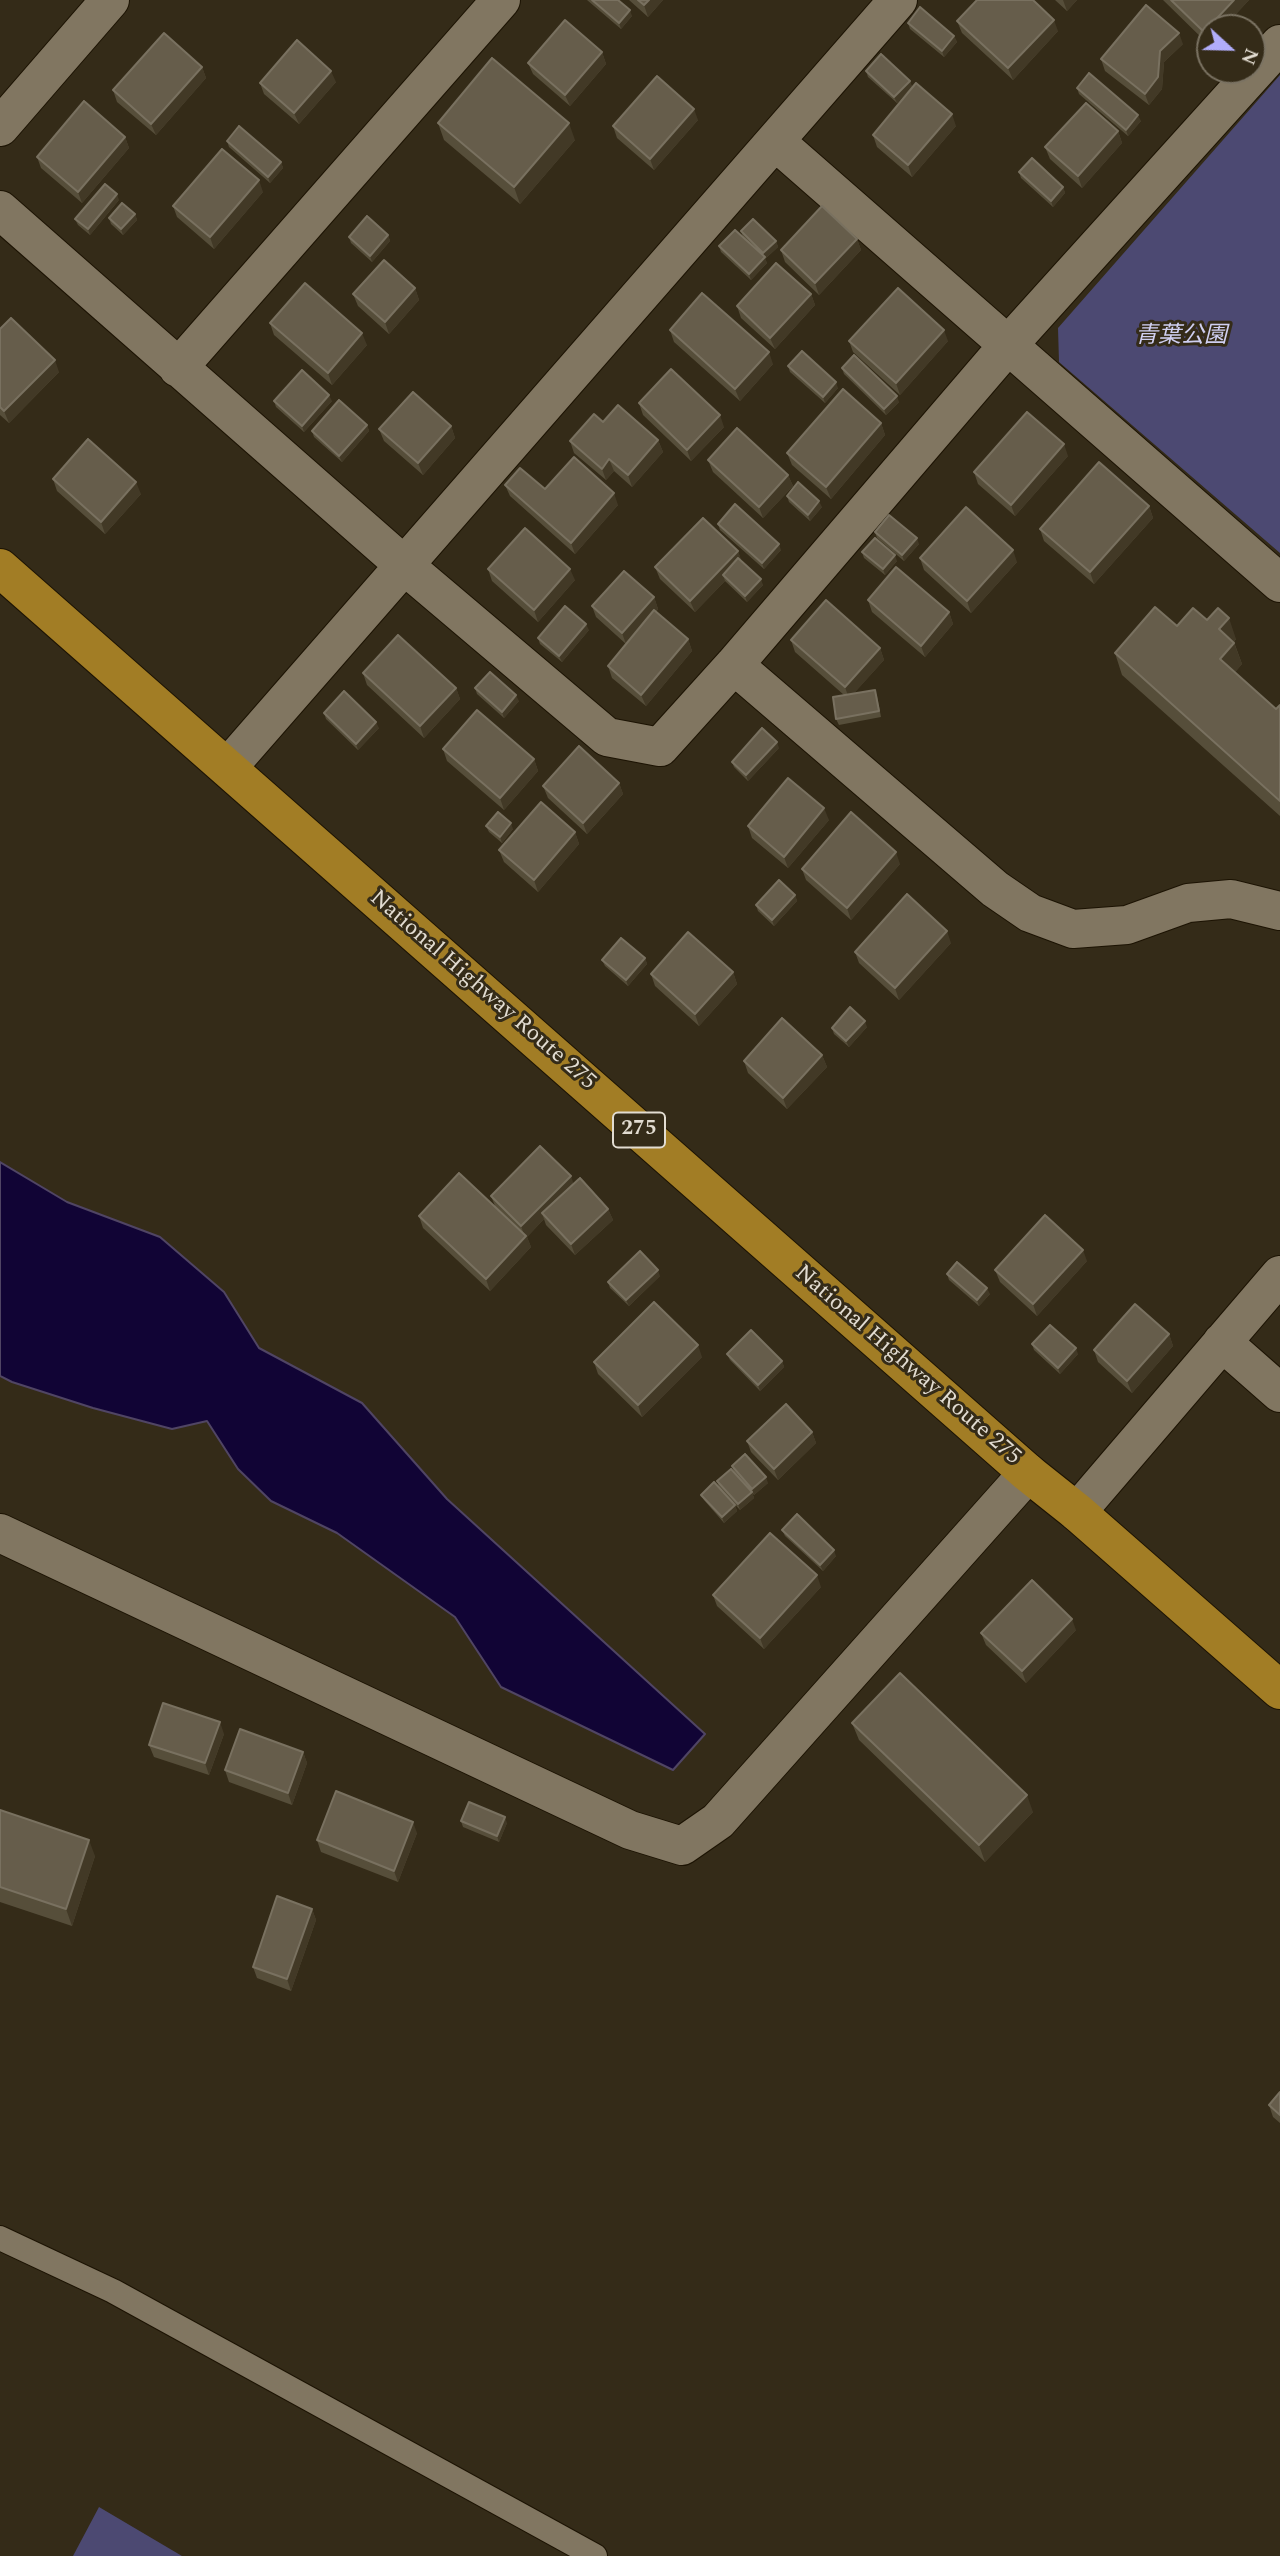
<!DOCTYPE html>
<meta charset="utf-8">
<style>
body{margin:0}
#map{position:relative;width:1280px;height:2556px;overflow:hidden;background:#342b18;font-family:Spectral,serif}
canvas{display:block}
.north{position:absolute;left:1196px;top:14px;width:70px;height:70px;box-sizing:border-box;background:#342b18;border:2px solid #7a7262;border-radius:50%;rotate:112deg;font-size:19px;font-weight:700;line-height:28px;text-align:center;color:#e2dcd1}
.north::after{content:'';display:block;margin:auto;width:24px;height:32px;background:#b1adfa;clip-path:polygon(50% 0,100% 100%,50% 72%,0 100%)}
</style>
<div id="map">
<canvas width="1280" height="2556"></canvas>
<div class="north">N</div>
</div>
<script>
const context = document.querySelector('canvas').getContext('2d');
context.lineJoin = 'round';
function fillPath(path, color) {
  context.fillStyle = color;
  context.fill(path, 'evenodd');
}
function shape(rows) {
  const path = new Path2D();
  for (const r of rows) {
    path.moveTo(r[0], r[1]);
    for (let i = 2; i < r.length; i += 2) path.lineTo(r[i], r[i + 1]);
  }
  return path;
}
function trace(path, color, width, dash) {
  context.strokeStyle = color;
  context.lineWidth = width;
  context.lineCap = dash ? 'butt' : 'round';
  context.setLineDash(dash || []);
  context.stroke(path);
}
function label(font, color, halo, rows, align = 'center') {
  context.font = font + ' Spectral,"Noto Sans JP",serif';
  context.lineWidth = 6;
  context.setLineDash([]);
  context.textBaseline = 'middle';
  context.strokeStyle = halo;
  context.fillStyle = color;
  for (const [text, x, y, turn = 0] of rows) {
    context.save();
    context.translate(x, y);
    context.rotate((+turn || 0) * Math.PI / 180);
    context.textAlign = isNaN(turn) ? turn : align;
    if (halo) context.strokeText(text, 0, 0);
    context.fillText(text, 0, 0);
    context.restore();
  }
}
const green = shape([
 [1280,75,1280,553,1059,362,1058,328],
 [99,2507,182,2556,73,2556]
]);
const water = shape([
 [0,1162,67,1202,160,1237,224,1292,259,1348,362,1403,447,1499,705,1734,673,1770,501,1687,455,1617,337,1533,271,1501,238,1469,207,1421,172,1429,93,1408,12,1382,0,1376,0,1162]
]);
const lane = shape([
 [0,2238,113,2291,595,2556]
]);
const street = shape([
 [0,127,110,0],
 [776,142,1280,583],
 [0,210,405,566,607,737,660,747,734,665,1009,344,1280,44],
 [178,368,501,0],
 [734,665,995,889,1030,913,1073,929,1127,925,1188,903,1231,899,1280,911],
 [228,767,898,0],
 [1222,1342,1280,1393],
 [1077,1512,1280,1275],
 [0,1533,630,1830,682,1846,718,1821,1028,1473]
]);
const highway = shape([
 [0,568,1028,1473,1077,1512,1280,1690]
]);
const wall = shape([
 [587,0,618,0,632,16,621,29],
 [629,0,663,0,648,17],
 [1055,0,1077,0,1067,11],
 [1163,0,1249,0,1223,28,1210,28,1210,42,1208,44],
 [957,21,1058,31,1013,80,962,33],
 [908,23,954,36,957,42,944,57,910,29],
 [1183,44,1164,62,1162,89,1149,105,1105,71,1101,59],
 [602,52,606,64,570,106,533,74,528,63],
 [202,67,206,78,156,135,117,102,113,90],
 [866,71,910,81,912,87,897,103,868,77],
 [336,82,299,124,264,94,260,83],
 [1077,88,1141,121,1128,136,1079,94],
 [698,120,654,170,617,138,613,126],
 [438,123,575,140,520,204,444,140],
 [956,126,912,177,877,147,873,135],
 [1118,131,1122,143,1082,188,1050,159,1045,147],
 [125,137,129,148,82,203,41,168,37,157],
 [227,141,281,162,283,168,270,183,229,147],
 [1019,172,1063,187,1065,193,1053,207,1021,178],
 [263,192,214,249,177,217,173,206],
 [119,200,90,235,78,225,75,219],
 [135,214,137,220,123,235,111,224,109,218],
 [741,231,776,241,778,247,765,259,767,263,751,280,721,252,719,246,743,237],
 [388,235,390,241,372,262,351,243,349,237],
 [857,239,861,250,819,295,785,262,781,250],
 [415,288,419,300,389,334,358,306,353,294],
 [811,294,815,305,775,349,741,318,737,306],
 [270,323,367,345,332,385,274,335],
 [0,329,59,372,9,423,0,415],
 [670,330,773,364,740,401,674,342],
 [849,341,948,341,900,395,853,352],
 [788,366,838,388,825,403,790,372],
 [842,368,899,402,886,415,844,374],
 [274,401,332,401,304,432,276,407],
 [639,403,724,427,691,461,643,415],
 [603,422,658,440,663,452,632,487,614,471,606,480,574,453,570,441],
 [881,423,885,435,831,499,792,465,787,453],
 [367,425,369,431,342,462,314,437,312,431],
 [451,426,455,438,423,475,384,441,379,429],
 [1068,456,1015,516,978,484,974,472],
 [708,460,788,475,793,486,763,518,713,472],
 [53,479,141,494,105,534,57,491],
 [505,485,545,489,618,505,575,554,510,496],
 [787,496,822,507,810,521,789,502],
 [1149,506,1153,518,1094,584,1044,541,1040,529],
 [718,524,781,550,764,569,720,530],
 [875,532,919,544,904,561,877,538],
 [738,551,741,561,763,585,747,602,725,581,695,612,660,579,655,567],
 [862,552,897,561,885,575,864,558],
 [920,558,1017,562,971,613,924,570],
 [488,569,575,580,538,622,492,581],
 [654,597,658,609,656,612,688,639,692,651,646,706,612,678,608,666,626,644,596,617,592,606],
 [868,600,949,612,953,624,925,657,872,612],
 [1207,620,1236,639,1234,642,1242,664,1235,672,1276,709,1280,705,1280,816,1122,675,1115,653,1177,626],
 [589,630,562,662,540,644,538,638],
 [791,640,880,648,884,660,854,693,875,690,877,696,881,717,839,725,836,719,844,695,795,652],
 [363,673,456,688,460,699,424,738,367,685],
 [475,688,519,701,504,718,477,694],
 [324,713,379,728,358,750,326,719],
 [779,748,748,781,734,767,732,762],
 [443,749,534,759,538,771,504,810,447,761],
 [619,783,623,794,587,834,548,798,543,786],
 [829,820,788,868,752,838,748,826],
 [486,826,513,829,502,843,489,832],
 [575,832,579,844,538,892,504,862,499,850],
 [900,864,851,920,806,880,802,869],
 [795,895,797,901,774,926,758,911,756,905],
 [951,943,899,1000,859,963,855,952],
 [645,958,647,964,628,986,605,966,602,960],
 [733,972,737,984,699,1026,655,986,651,974],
 [867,1027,849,1047,834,1034,832,1028],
 [822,1055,827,1067,787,1109,748,1073,744,1061],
 [573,1184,608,1209,613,1220,575,1255,546,1225,544,1219,527,1237,531,1247,490,1291,423,1228,419,1216,495,1206,491,1196],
 [1087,1261,1037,1316,1000,1282,995,1270],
 [947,1274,990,1294,979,1306,949,1280],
 [660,1276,629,1306,610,1288,608,1282],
 [1169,1334,1173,1346,1132,1393,1098,1362,1094,1350],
 [1032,1344,1078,1354,1060,1374,1034,1350],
 [727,1354,782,1361,784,1367,760,1391,730,1360],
 [702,1357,642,1417,598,1374,594,1362],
 [812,1432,816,1443,778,1480,751,1452,747,1441],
 [732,1466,768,1483,754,1495,752,1492,754,1498,740,1510,719,1487,717,1481,734,1472],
 [701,1495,735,1505,737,1511,724,1523,704,1500],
 [782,1530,836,1556,823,1571,785,1536],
 [821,1587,764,1649,717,1606,713,1595],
 [1076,1630,1026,1683,986,1645,981,1633],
 [852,1723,1033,1812,985,1862,859,1740],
 [224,1734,209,1775,154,1757,149,1745],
 [303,1752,307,1763,292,1805,229,1782,225,1770],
 [0,1810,95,1856,72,1926,0,1902],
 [461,1821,507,1823,499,1842,463,1827],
 [417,1833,398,1882,321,1852,317,1840],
 [312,1909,316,1920,291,1991,257,1978,253,1967],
 [1280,2092,1280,2123,1273,2117,1269,2105]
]);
const shadedWall = shape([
 [649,0,663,0,648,17,644,5],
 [1063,0,1077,0,1067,11],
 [1234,0,1249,0,1223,28,1210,28,1210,42,1208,44,1204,32],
 [630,10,632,16,621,29,619,23],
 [1054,20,1058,31,1013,80,1008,68],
 [1179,33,1183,44,1164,62,1162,89,1149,105,1145,94,1160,51],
 [954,36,957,42,944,57,942,51],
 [602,52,606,64,570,106,565,95],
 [202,67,206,78,156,135,151,124],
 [331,71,336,82,299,124,294,113],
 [910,81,912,87,897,103,894,97],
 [694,109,698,120,654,170,650,159],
 [952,114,956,126,912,177,908,165],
 [1138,115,1141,121,1128,136,1126,130],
 [569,123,575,140,520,204,514,187],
 [1118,131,1122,143,1082,188,1078,176],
 [125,137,129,148,82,203,78,192],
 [281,162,283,168,270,183,268,177],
 [259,180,263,192,214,249,210,237],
 [1063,187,1065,193,1053,207,1051,201],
 [117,194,119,200,90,235,88,229],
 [135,214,137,220,123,235,121,229],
 [388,235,390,241,372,262,370,256],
 [857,239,861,250,819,295,815,283],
 [776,241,778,247,765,259,767,263,751,280,749,274,765,257,763,253],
 [415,288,419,300,389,334,385,322],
 [811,294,815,305,775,349,770,338],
 [944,330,948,341,900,395,896,383],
 [362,333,367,345,332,385,328,373],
 [769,352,773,364,740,401,735,389],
 [55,360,59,372,9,423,4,411],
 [836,382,838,388,825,403,823,397],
 [329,395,332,401,304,432,302,426],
 [897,396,899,402,886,415,884,409],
 [720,415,724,427,691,461,687,450],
 [881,423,885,435,831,499,826,487],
 [367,425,369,431,342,462,339,456],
 [451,426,455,438,423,475,418,463],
 [658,440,663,452,632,487,628,475],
 [1064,444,1068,456,1015,516,1011,505],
 [609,459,614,471,606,480,602,469],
 [788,475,793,486,763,518,759,507],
 [136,482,141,494,105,534,101,522],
 [614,493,618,505,575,554,571,543],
 [819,501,822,507,810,521,808,515],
 [1149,506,1153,518,1094,584,1090,572],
 [917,538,919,544,904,561,902,555],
 [779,544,781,550,764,569,762,563],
 [1013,550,1017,562,971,613,967,601],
 [738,551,742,562,723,575,725,581,695,612,690,601],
 [895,555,897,561,885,575,883,569],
 [570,569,575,580,538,622,534,610],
 [761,579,763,585,747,602,745,596],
 [654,597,658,609,626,644,622,633],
 [949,612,953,624,925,657,921,646],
 [1229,618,1236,639,1227,650,1219,629],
 [586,624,589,630,562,662,559,656],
 [688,639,692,651,646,706,641,695],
 [1234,643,1242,664,1228,681,1220,659],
 [880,648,884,660,849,699,845,687],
 [456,688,460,699,424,738,420,726],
 [516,695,519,701,504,718,502,712],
 [376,722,379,728,358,750,356,744],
 [777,742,779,748,748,781,746,775],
 [534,759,538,771,504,810,500,798],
 [619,783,623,794,587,834,583,823],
 [824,808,829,820,788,868,784,857],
 [511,823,513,829,502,843,500,837],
 [575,832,579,844,538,892,534,880],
 [896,852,900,864,851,920,847,908],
 [795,895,797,901,774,926,772,920],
 [947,931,951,943,899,1000,895,988],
 [645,958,647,964,628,986,626,980],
 [733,972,737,984,699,1026,695,1014],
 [865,1021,867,1027,849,1047,846,1041],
 [822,1055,827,1067,787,1109,783,1098],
 [571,1176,575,1188,542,1213,544,1219,527,1237,531,1247,490,1291,486,1279,525,1237,521,1226],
 [608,1209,613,1220,575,1255,571,1244],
 [1083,1250,1087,1261,1037,1316,1033,1304],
 [658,1270,660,1276,629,1306,626,1300],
 [987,1288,990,1294,979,1306,977,1300],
 [1169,1334,1173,1346,1132,1393,1127,1381],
 [698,1345,702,1357,642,1417,638,1405],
 [1076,1348,1078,1354,1060,1374,1058,1368],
 [782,1361,784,1367,760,1391,758,1385],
 [812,1432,816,1443,778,1480,774,1469],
 [766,1477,768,1483,754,1495,752,1489],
 [752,1492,754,1498,740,1510,738,1504],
 [735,1505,737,1511,724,1523,722,1517],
 [834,1550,836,1556,823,1571,820,1565],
 [817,1575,821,1587,764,1649,760,1638],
 [1072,1619,1076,1630,1026,1683,1022,1671],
 [220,1722,224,1734,209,1775,205,1763],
 [303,1752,307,1763,292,1805,288,1793],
 [1027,1795,1033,1812,985,1862,979,1845],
 [505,1817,507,1823,499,1842,497,1836],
 [413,1822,417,1833,398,1882,394,1871],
 [89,1840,95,1856,72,1926,66,1909],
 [312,1909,316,1920,291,1991,287,1979]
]);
const building = shape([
 [592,0,618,0,630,10,619,23,592,0],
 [638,0,649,0,644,5,638,0],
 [977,0,1033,0,1054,20,1008,68,957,21,977,0],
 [1171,0,1234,0,1204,32,1171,0],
 [1146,5,1179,33,1160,51,1158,77,1145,94,1101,59,1146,5],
 [920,7,954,36,942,51,908,23,920,7],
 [565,20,602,52,565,95,528,63,565,20],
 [164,33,202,67,151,124,113,90,164,33],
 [297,40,331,71,294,113,260,83,297,40],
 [881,54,910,81,894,97,866,71,881,54],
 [492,58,569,123,514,187,438,123,492,58],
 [1089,73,1138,115,1126,130,1077,88,1089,73],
 [657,76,694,109,650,159,613,126,657,76],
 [916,83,952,114,908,165,873,135,916,83],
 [84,101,125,137,78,192,37,157,84,101],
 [1086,103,1118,131,1078,176,1045,147,1086,103],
 [239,126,281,162,268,177,227,141,239,126],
 [222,149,259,180,210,237,173,206,222,149],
 [1032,158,1063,187,1051,201,1019,172,1032,158],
 [105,184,117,194,88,229,75,219,105,184],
 [122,203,135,214,121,229,109,218,122,203],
 [822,206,857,239,815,283,781,250,822,206],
 [367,216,388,235,370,256,349,237,367,216],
 [753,219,776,241,763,253,741,231,753,219],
 [735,230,765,257,749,274,719,246,735,230],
 [384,260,415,288,385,322,353,294,384,260],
 [776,263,811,294,770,338,737,306,776,263],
 [305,283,362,333,328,373,270,323,305,283],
 [898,288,944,330,896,383,849,341,898,288],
 [702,293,769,352,735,389,670,330,702,293],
 [11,318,55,360,4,411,0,407,0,329,11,318],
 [802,351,836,382,823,397,788,366,802,351],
 [854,355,897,396,884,409,842,368,854,355],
 [671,369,720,415,687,450,639,403,671,369],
 [302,370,329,395,302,426,274,401,302,370],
 [843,389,881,423,826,487,787,453,843,389],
 [413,392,451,426,418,463,379,429,413,392],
 [339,400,367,425,339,456,312,431,339,400],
 [618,405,658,440,628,475,609,459,602,469,570,441,594,414,603,422,618,405],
 [1027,412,1064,444,1011,505,974,472,1027,412],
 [737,428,788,475,759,507,708,460,737,428],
 [88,439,136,482,101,522,53,479,88,439],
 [574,457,614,493,571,543,505,485,520,468,545,489,574,457],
 [1099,462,1149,506,1090,572,1040,529,1099,462],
 [798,482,819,501,808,515,787,496,798,482],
 [735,504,779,544,762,563,718,524,735,504],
 [966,507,1013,550,967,601,920,558,966,507],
 [889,515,917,538,902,555,875,532,889,515],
 [703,518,738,551,690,601,655,567,703,518],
 [525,528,570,569,534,610,488,569,525,528],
 [875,538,895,555,883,569,862,552,875,538],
 [738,558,761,579,745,596,723,575,738,558],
 [896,567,949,612,921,646,868,600,896,567],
 [624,571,654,597,622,633,592,606,624,571],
 [826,600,880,648,845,687,791,640,826,600],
 [565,606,586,624,559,656,538,638,565,606],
 [1155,607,1177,626,1193,608,1207,620,1218,608,1229,618,1219,629,1234,643,1220,659,1276,709,1280,705,1280,801,1115,653,1155,607],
 [654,610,688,639,641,695,608,666,654,610],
 [398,635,456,688,420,726,363,673,398,635],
 [490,672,516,695,502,712,475,688,490,672],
 [875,690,879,711,836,719,833,697,875,690],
 [344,691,376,722,356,744,324,713,344,691],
 [477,710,534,759,500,798,443,749,477,710],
 [762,728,777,742,746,775,732,762,762,728],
 [579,746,619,783,583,823,543,786,579,746],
 [788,778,824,808,784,857,748,826,788,778],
 [541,802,575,832,534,880,499,850,541,802],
 [498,812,511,823,500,837,486,826,498,812],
 [851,812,896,852,847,908,802,869,851,812],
 [779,880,795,895,772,920,756,905,779,880],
 [907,894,947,931,895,988,855,952,907,894],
 [688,932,733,972,695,1014,651,974,688,932],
 [621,938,645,958,626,980,602,960,621,938],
 [850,1007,865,1021,846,1041,832,1028,850,1007],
 [782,1018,822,1055,783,1098,744,1061,782,1018],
 [540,1146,571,1176,521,1226,491,1196,540,1146],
 [459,1173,526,1236,486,1279,419,1216,459,1173],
 [580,1178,608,1209,571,1244,542,1213,580,1178],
 [1045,1215,1083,1250,1033,1304,995,1270,1045,1215],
 [640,1251,658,1270,626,1300,608,1282,640,1251],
 [957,1262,987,1288,977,1300,947,1274,957,1262],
 [654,1302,698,1345,638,1405,594,1362,654,1302],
 [1135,1304,1169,1334,1127,1381,1094,1350,1135,1304],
 [1050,1325,1076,1348,1058,1368,1032,1344,1050,1325],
 [751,1330,782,1361,758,1385,727,1354,751,1330],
 [786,1404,812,1432,774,1469,747,1441,786,1404],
 [745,1454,766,1477,752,1489,732,1466,745,1454],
 [731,1469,752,1492,738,1504,717,1481,731,1469],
 [714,1482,735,1505,722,1517,701,1495,714,1482],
 [797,1514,834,1550,820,1565,782,1530,797,1514],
 [770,1533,817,1575,760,1638,713,1595,770,1533],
 [1032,1580,1072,1619,1022,1671,981,1633,1032,1580],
 [900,1673,1027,1795,979,1845,852,1723,900,1673],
 [163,1703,220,1722,205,1763,149,1745,163,1703],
 [240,1729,303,1752,288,1793,225,1770,240,1729],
 [336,1791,413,1822,394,1871,317,1840,336,1791],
 [469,1802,505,1817,497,1836,461,1821,469,1802],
 [0,1810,89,1840,66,1909,0,1887,0,1810],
 [277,1896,312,1909,287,1979,253,1967,277,1896],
 [1280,2092,1280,2115,1269,2105,1280,2092]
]);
const shields = [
 [639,1130,52]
];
const shieldNames = [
 ["275",639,1130]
];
const parkNames = [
 ["青葉公園",1181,337]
];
const streetNames = [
 ["National Highway Route 275",482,991,41],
 ["National Highway Route 275",907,1366,41]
];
fillPath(green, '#4c4972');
fillPath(water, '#110435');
trace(water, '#504564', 2);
trace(lane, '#1c1303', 26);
trace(street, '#1c1303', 40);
trace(highway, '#1c1303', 40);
trace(lane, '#817661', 24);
trace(street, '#817661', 38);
trace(highway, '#a27d25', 38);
fillPath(wall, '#564e3a');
fillPath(shadedWall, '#423926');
fillPath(building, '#665d4b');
trace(building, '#797160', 2);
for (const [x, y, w] of shields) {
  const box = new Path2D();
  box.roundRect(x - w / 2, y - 17.5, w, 35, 5);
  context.fillStyle = '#342b18';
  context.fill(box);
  trace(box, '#e2dcd1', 2);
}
label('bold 21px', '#e2dcd1', null, shieldNames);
label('italic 23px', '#cfcff1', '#342b18', parkNames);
label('23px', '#e2dcd1', '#342b18', streetNames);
</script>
